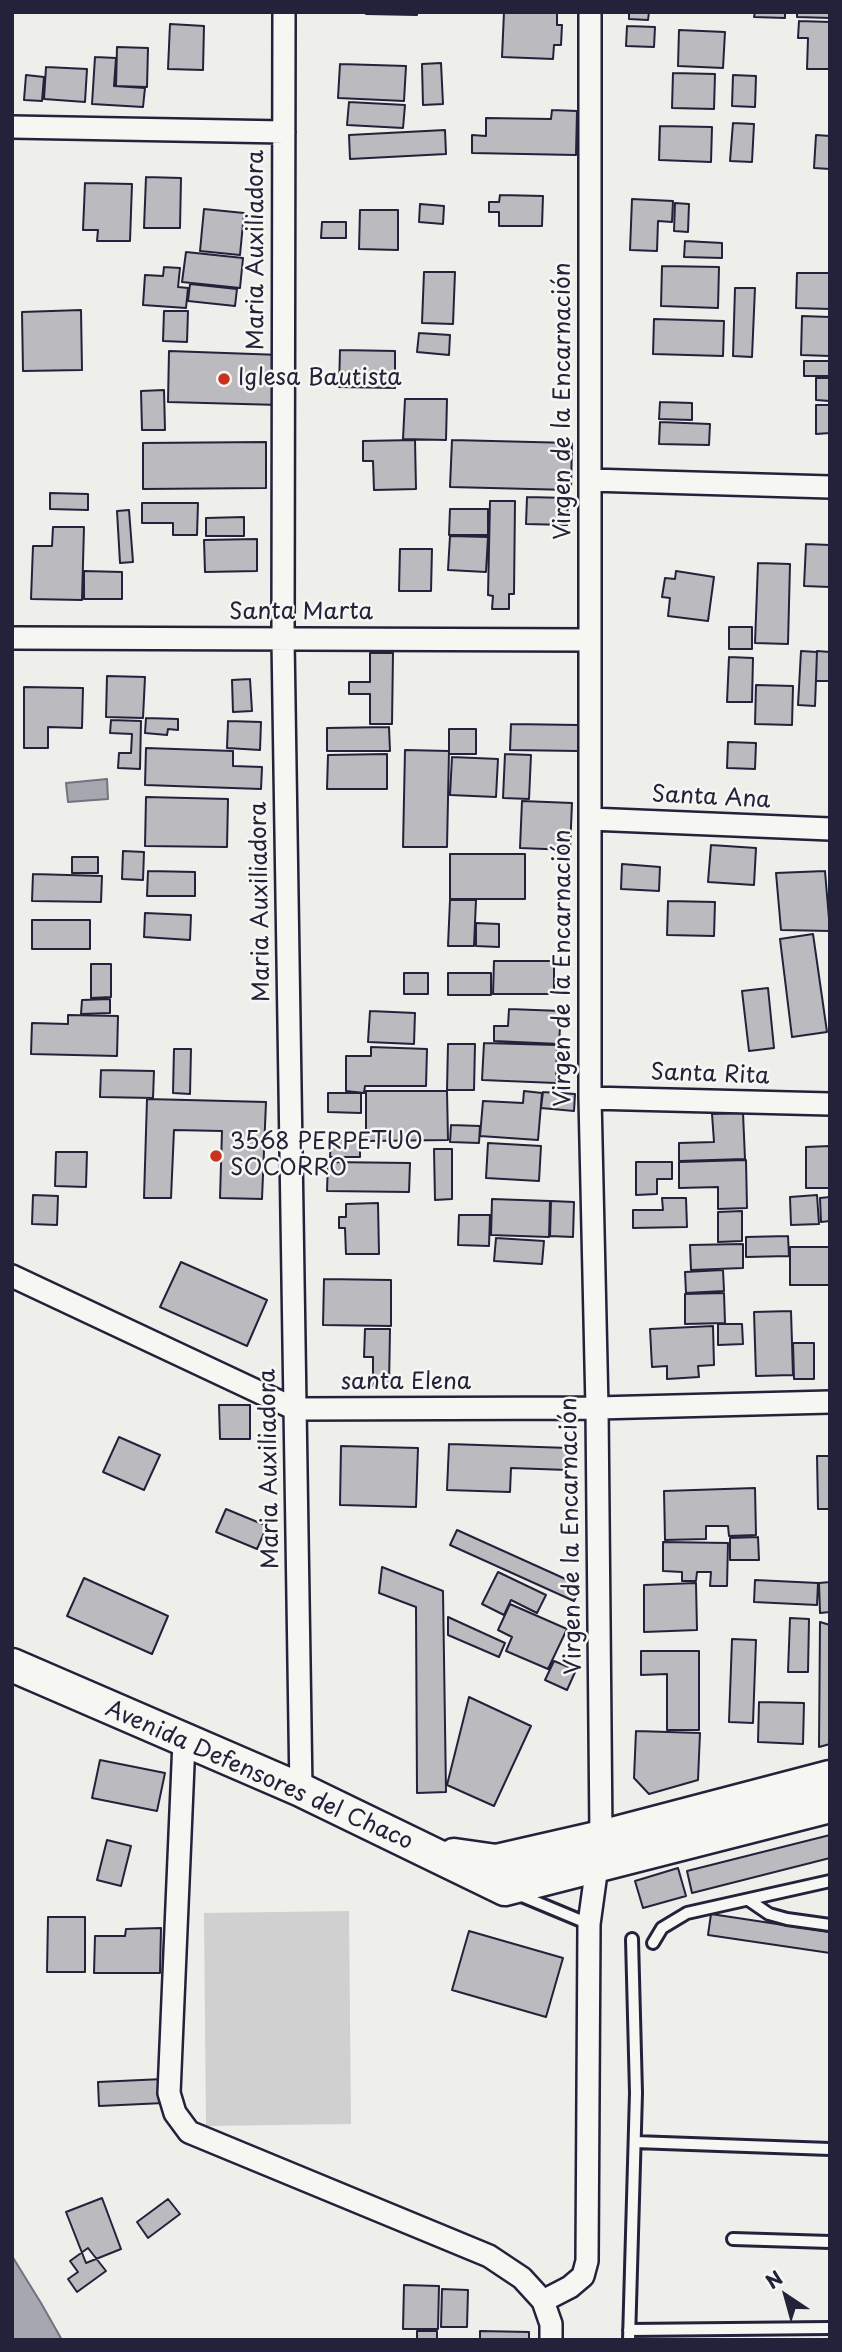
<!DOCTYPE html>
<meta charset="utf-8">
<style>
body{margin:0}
#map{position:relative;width:842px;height:2352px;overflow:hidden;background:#eeeeeb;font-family:"Playpen Sans",sans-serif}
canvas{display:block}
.frame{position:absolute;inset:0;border:14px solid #22223b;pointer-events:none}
.north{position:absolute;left:751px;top:2261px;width:70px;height:70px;-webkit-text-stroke:5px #f6f6f2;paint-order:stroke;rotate:324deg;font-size:19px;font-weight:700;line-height:28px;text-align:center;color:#22223b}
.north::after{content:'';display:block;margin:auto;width:24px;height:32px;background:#22223b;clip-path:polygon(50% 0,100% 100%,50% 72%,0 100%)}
</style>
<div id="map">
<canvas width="842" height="2352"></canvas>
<div class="frame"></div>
<div class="north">N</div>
</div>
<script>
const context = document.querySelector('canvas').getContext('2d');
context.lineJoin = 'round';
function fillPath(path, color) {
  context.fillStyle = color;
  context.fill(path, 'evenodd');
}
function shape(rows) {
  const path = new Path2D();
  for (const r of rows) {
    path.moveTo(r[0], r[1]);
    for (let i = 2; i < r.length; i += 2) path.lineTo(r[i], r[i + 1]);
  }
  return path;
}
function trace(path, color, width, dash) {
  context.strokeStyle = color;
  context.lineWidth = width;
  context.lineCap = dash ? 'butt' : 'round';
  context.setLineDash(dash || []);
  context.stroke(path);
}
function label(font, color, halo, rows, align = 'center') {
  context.font = font + ' "Playpen Sans",sans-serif';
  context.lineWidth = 5;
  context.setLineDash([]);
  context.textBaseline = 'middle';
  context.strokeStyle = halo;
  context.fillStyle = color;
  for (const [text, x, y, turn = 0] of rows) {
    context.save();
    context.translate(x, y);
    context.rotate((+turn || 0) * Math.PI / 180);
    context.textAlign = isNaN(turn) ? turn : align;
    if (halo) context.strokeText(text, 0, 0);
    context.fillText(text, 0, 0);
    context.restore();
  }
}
const green = shape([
 [349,1911,351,2124,206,2126,204,1913]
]);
const water = shape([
 [107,779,108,799,68,802,66,783,107,779],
 [12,2256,41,2303,62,2340,12,2340,12,2256]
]);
const building = shape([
 [366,12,417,12,417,15,366,14,366,12],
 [504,12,557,12,557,25,562,25,561,45,554,45,553,59,502,57,504,12],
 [629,12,649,12,648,20,629,19,629,12],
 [755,12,785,12,785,18,754,17,755,12],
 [797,12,830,12,830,18,797,17,797,12],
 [799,21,830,22,830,69,807,69,808,38,798,38,799,21],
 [170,24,204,26,203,70,168,69,170,24],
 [627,26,655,27,654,47,626,46,627,26],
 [679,30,725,32,723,68,678,66,679,30],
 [117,47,148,48,147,87,116,86,117,47],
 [95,57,116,58,114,86,145,88,143,107,92,104,95,57],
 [441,63,443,104,423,105,422,64,441,63],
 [340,64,406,66,404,101,338,98,340,64],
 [46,67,87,69,85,102,44,99,46,67],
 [673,73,715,74,714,109,672,108,673,73],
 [26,75,44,77,42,101,24,100,26,75],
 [733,75,756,76,755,107,732,106,733,75],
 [349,102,405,105,403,128,347,125,349,102],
 [552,110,577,111,576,155,472,153,472,135,486,136,486,118,551,119,552,110],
 [733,123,754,124,752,162,730,161,733,123],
 [660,126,712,127,711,162,659,160,660,126],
 [445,130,446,154,350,159,349,135,445,130],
 [816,135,830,136,830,169,814,168,816,135],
 [146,177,181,178,180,228,144,228,146,177],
 [85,183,132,184,130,241,97,241,98,230,83,230,85,183],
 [500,195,543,196,542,226,499,226,499,212,489,212,489,202,499,202,500,195],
 [632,199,673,201,672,222,658,221,657,251,630,250,632,199],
 [675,203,689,204,688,232,674,231,675,203],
 [420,204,444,206,443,224,419,222,420,204],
 [204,209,244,213,240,255,200,251,204,209],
 [360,210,398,210,398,250,359,249,360,210],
 [322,222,346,222,346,238,321,238,322,222],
 [685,241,722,243,722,258,684,257,685,241],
 [186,252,243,258,240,288,182,282,186,252],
 [662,266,719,267,718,308,661,306,662,266],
 [164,267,180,268,178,287,188,288,186,308,143,305,145,275,163,276,164,267],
 [424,272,455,272,453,324,422,323,424,272],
 [797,273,830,273,830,309,796,308,797,273],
 [190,284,237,289,235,306,188,301,190,284],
 [735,288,755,288,752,357,733,356,735,288],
 [81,310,82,370,23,371,22,312,81,310],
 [164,311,188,311,187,342,163,341,164,311],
 [802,316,830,317,830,356,801,355,802,316],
 [654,319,724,321,723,356,653,354,654,319],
 [419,333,450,335,449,355,417,352,419,333],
 [340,350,395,351,395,388,339,387,340,350],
 [169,351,281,355,280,405,168,402,169,351],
 [804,361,830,361,830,376,804,376,804,361],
 [816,378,830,378,830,401,816,400,816,378],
 [164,390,165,430,142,430,141,391,164,390],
 [405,399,447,399,446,440,403,439,405,399],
 [660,402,692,403,692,420,659,419,660,402],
 [816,405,830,405,830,433,816,434,816,405],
 [660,422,710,424,709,445,659,444,660,422],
 [415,440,416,489,374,490,373,461,363,461,363,441,415,440],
 [452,440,572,443,571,490,450,487,452,440],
 [266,442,266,488,143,489,143,443,266,442],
 [50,493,88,494,88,510,50,509,50,493],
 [527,497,568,498,567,525,526,524,527,497],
 [490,501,515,501,514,594,509,594,509,609,492,609,493,596,488,595,490,501],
 [142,503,198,503,197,535,173,535,173,523,142,523,142,503],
 [450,509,488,509,488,535,449,535,450,509],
 [129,510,133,562,120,563,117,511,129,510],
 [244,517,244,536,206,536,206,518,244,517],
 [53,527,84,527,82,600,31,599,33,546,52,546,53,527],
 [450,536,488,537,486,572,448,570,450,536],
 [257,539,257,571,205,572,204,540,257,539],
 [806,544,830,545,830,587,804,586,806,544],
 [400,549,432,549,431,591,399,591,400,549],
 [758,563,790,564,788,644,755,643,758,563],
 [84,571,122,572,122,599,84,599,84,571],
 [676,571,714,577,708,621,668,616,670,598,662,597,665,578,675,579,676,571],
 [729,627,752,627,752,649,729,649,729,627],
 [801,651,817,652,815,706,798,705,801,651],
 [817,651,830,652,830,681,816,681,817,651],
 [370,653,393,653,392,724,370,724,370,694,349,694,349,682,370,682,370,653],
 [729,657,753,658,752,702,727,702,729,657],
 [107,676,145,677,143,718,106,717,107,676],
 [250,679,252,711,233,712,232,680,250,679],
 [756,685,793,686,792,725,755,724,756,685],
 [24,687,83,688,82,728,48,727,48,748,24,748,24,687],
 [146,718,178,719,178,730,168,729,167,735,145,733,146,718],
 [111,720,141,721,140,769,118,768,119,753,131,753,132,734,110,733,111,720],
 [228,721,261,722,260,750,227,748,228,721],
 [511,724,578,725,578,751,510,750,511,724],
 [389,727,390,751,327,751,327,728,389,727],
 [449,729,476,729,476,754,449,754,449,729],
 [728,742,756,743,755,769,727,768,728,742],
 [146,748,233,751,233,766,262,767,261,789,145,785,146,748],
 [405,750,449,751,447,847,403,847,405,750],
 [387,754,387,789,327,789,328,755,387,754],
 [505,754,531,755,529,799,503,798,505,754],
 [452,757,498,759,496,797,450,795,452,757],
 [146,797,228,799,227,847,145,846,146,797],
 [522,801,572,803,570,850,520,848,522,801],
 [711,845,756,848,754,885,708,882,711,845],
 [123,851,144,852,143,880,122,879,123,851],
 [450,854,525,854,525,899,450,899,450,854],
 [72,857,98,857,98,873,72,873,72,857],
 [622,864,660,867,659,891,621,889,622,864],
 [148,871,195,872,195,896,147,896,148,871],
 [825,871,830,931,781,930,776,873,825,871],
 [33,874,102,876,101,902,32,901,33,874],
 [450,900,476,900,474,946,448,946,450,900],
 [668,901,715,902,714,936,667,935,668,901],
 [145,913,191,915,190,940,144,937,145,913],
 [32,920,90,920,90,949,32,949,32,920],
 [476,923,499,924,499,947,476,946,476,923],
 [813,934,827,1032,792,1037,780,939,813,934],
 [494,961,554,961,554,994,493,994,494,961],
 [91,964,111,964,111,997,91,998,91,964],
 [404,973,428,973,428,994,404,994,404,973],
 [448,973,491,973,491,995,448,995,448,973],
 [768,988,774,1048,749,1051,742,991,768,988],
 [110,999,110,1013,81,1014,82,1000,110,999],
 [509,1009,561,1011,559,1044,494,1041,494,1026,508,1026,509,1009],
 [370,1011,415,1013,414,1044,368,1042,370,1011],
 [68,1015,118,1016,117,1056,31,1054,32,1023,68,1024,68,1015],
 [484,1043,557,1045,556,1083,482,1080,484,1043],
 [448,1044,475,1044,474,1090,447,1090,448,1044],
 [371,1047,427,1049,426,1086,365,1086,364,1093,346,1091,346,1056,371,1056,371,1047],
 [174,1049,191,1049,190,1094,173,1093,174,1049],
 [101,1070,154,1071,153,1098,100,1097,101,1070],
 [366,1091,447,1091,448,1140,366,1141,366,1091],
 [524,1091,542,1093,538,1140,480,1136,483,1101,523,1103,524,1091],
 [543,1092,575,1094,574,1111,541,1108,543,1092],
 [328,1093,361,1093,361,1113,328,1112,328,1093],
 [147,1099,266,1102,262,1199,220,1198,222,1131,174,1130,171,1198,144,1198,147,1099],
 [743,1113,745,1159,679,1161,679,1143,714,1142,712,1114,743,1113],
 [451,1125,480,1126,479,1143,450,1142,451,1125],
 [331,1140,360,1140,360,1157,330,1157,331,1140],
 [488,1143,541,1146,539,1181,486,1178,488,1143],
 [830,1146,830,1188,806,1188,806,1147,830,1146],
 [434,1149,452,1149,452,1199,435,1200,434,1149],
 [56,1152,87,1152,86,1187,55,1186,56,1152],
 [746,1160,747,1208,718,1209,718,1187,679,1188,679,1162,746,1160],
 [328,1162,410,1163,409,1192,327,1191,328,1162],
 [636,1162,672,1162,672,1179,657,1179,657,1194,636,1195,636,1162],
 [33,1195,58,1196,57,1225,32,1224,33,1195],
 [817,1195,819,1224,791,1225,790,1197,817,1195],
 [830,1197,830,1221,821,1222,820,1198,830,1197],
 [662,1198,686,1198,687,1227,633,1228,633,1210,663,1210,662,1198],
 [492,1199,550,1201,549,1237,491,1235,492,1199],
 [551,1201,574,1202,573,1237,550,1236,551,1201],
 [378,1203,379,1254,346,1254,345,1228,339,1228,339,1217,346,1217,346,1204,378,1203],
 [742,1211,742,1241,718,1242,718,1212,742,1211],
 [459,1215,490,1215,489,1246,458,1245,459,1215],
 [788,1236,789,1256,746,1257,746,1237,788,1236],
 [496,1238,544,1241,542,1264,494,1261,496,1238],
 [743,1244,743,1268,691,1270,690,1245,743,1244],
 [790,1247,830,1247,830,1285,790,1285,790,1247],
 [181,1262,267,1300,247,1346,160,1307,181,1262],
 [723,1270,724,1291,686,1293,685,1272,723,1270],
 [324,1279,391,1280,391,1326,323,1325,324,1279],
 [724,1293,725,1323,685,1324,685,1294,724,1293],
 [791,1311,793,1375,756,1376,754,1312,791,1311],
 [718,1324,742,1324,743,1344,718,1345,718,1324],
 [713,1326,714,1365,698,1366,699,1377,667,1379,667,1366,652,1367,650,1329,713,1326],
 [365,1329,390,1329,389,1386,373,1386,373,1357,364,1357,365,1329],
 [793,1343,814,1343,814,1379,794,1379,793,1343],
 [219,1405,250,1405,250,1439,220,1439,219,1405],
 [119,1437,160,1455,144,1490,103,1472,119,1437],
 [449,1444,569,1448,568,1470,511,1468,510,1492,447,1490,449,1444],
 [341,1446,418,1448,416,1507,340,1505,341,1446],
 [817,1456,830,1456,830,1509,818,1509,817,1456],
 [755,1488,756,1535,729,1536,728,1526,706,1526,706,1539,665,1540,664,1491,755,1488],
 [226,1509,267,1526,257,1549,216,1532,226,1509],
 [457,1530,581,1586,574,1601,450,1545,457,1530],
 [758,1537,759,1560,730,1560,730,1538,758,1537],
 [663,1542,728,1543,727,1586,710,1586,711,1572,697,1572,696,1581,682,1581,682,1572,663,1571,663,1542],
 [382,1567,443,1591,446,1792,417,1793,416,1607,379,1593,382,1567],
 [498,1572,546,1595,537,1613,511,1600,504,1615,482,1604,498,1572],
 [84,1578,168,1616,152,1654,67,1616,84,1578],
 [755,1580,818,1583,817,1605,754,1602,755,1580],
 [830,1582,830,1612,820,1613,819,1583,830,1582],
 [696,1583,697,1630,644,1632,644,1585,696,1583],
 [510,1604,567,1629,548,1669,506,1651,512,1637,498,1630,510,1604],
 [448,1617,505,1643,499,1657,448,1635,448,1617],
 [790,1618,809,1619,808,1672,788,1672,790,1618],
 [820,1622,830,1625,830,1744,819,1747,820,1622],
 [732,1639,756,1640,753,1723,729,1722,732,1639],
 [641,1651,699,1651,699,1730,667,1730,667,1674,641,1675,641,1651],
 [554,1661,576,1670,567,1690,545,1680,554,1661],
 [469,1697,531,1726,494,1806,447,1785,469,1697],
 [759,1702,804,1703,803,1744,758,1742,759,1702],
 [636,1731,700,1733,698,1780,649,1794,634,1778,636,1731],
 [100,1760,165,1773,157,1811,92,1798,100,1760],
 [830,1835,830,1858,692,1893,687,1871,830,1835],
 [107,1840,131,1846,121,1886,97,1880,107,1840],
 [678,1868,686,1896,643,1908,635,1881,678,1868],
 [711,1914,830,1932,830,1953,708,1935,711,1914],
 [48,1917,85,1917,85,1972,47,1972,48,1917],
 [161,1928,160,1973,94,1973,95,1936,125,1936,126,1929,161,1928],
 [469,1931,563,1958,546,2017,452,1990,469,1931],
 [163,2079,164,2103,99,2106,98,2082,163,2079],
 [102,2198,121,2249,86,2263,66,2212,102,2198],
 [168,2199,180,2214,148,2238,137,2222,168,2199],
 [88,2248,106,2271,77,2292,68,2279,78,2272,70,2261,88,2248],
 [404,2285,439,2286,438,2329,403,2329,404,2285],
 [442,2289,468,2290,467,2327,441,2327,442,2289],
 [417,2331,437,2331,437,2340,417,2340,417,2331],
 [480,2331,529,2332,529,2340,480,2340,480,2331]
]);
const service = shape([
 [517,1894,589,1924],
 [750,1901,769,1914,787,1919,830,1925],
 [653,1943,662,1928,687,1913,830,1881],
 [635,2142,830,2149],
 [733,2239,830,2242],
 [629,2330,830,2328],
 [629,2340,636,2093,632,1939]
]);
const minor = shape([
 [284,12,283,640,301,1790],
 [12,127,284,132],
 [590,480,830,487],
 [12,638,590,640],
 [590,819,830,829],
 [590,1098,830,1104],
 [12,1276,295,1409,597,1408,830,1402],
 [184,1741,169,2093,175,2113,189,2132,489,2256,522,2278,543,2301],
 [551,2340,551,2324,543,2301,570,2287,583,2276,587,2261,589,1924,601,1837,597,1408,590,1098,590,12]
]);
const secondary = shape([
 [12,1665,301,1790,505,1889,830,1806],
 [454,1855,496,1861,601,1837,830,1777]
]);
const markers = [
 [224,379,7,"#c8321e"],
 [216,1156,7,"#c8321e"]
];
const streetNames = [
 ["Maria Auxiliadora",257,250,-90],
 ["Virgen de la Encarnación",564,401,-90],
 ["Santa Marta",301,613],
 ["Santa Ana",711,798,3],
 ["Maria Auxiliadora",261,902,-91],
 ["Virgen de la Encarnación",564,968,-90],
 ["Santa Rita",710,1075,2],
 ["santa Elena",406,1383],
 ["Maria Auxiliadora",270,1469,-91],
 ["Virgen de la Encarnación",572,1536,-91],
 ["Avenida Defensores del Chaco",259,1776,24]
];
const poiNames = [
 ["Iglesa Bautista",238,379],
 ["3568 PERPETUO",230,1143],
 ["SOCORRO",230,1169]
];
fillPath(green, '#d0d0d1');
fillPath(water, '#a7a7af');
trace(water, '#727281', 2);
fillPath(building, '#bbbbbf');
trace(building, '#22223b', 2);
trace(service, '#22223b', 16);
trace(minor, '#22223b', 26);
trace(secondary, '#22223b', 37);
trace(service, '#f6f6f2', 10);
trace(minor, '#f6f6f2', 21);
trace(secondary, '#f6f6f2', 32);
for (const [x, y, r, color] of markers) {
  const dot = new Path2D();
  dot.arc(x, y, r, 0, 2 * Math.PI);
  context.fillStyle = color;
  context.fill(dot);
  trace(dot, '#f6f6f2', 2.5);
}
label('23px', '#22223b', '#f6f6f2', streetNames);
label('23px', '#22223b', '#f6f6f2', poiNames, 'left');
</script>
